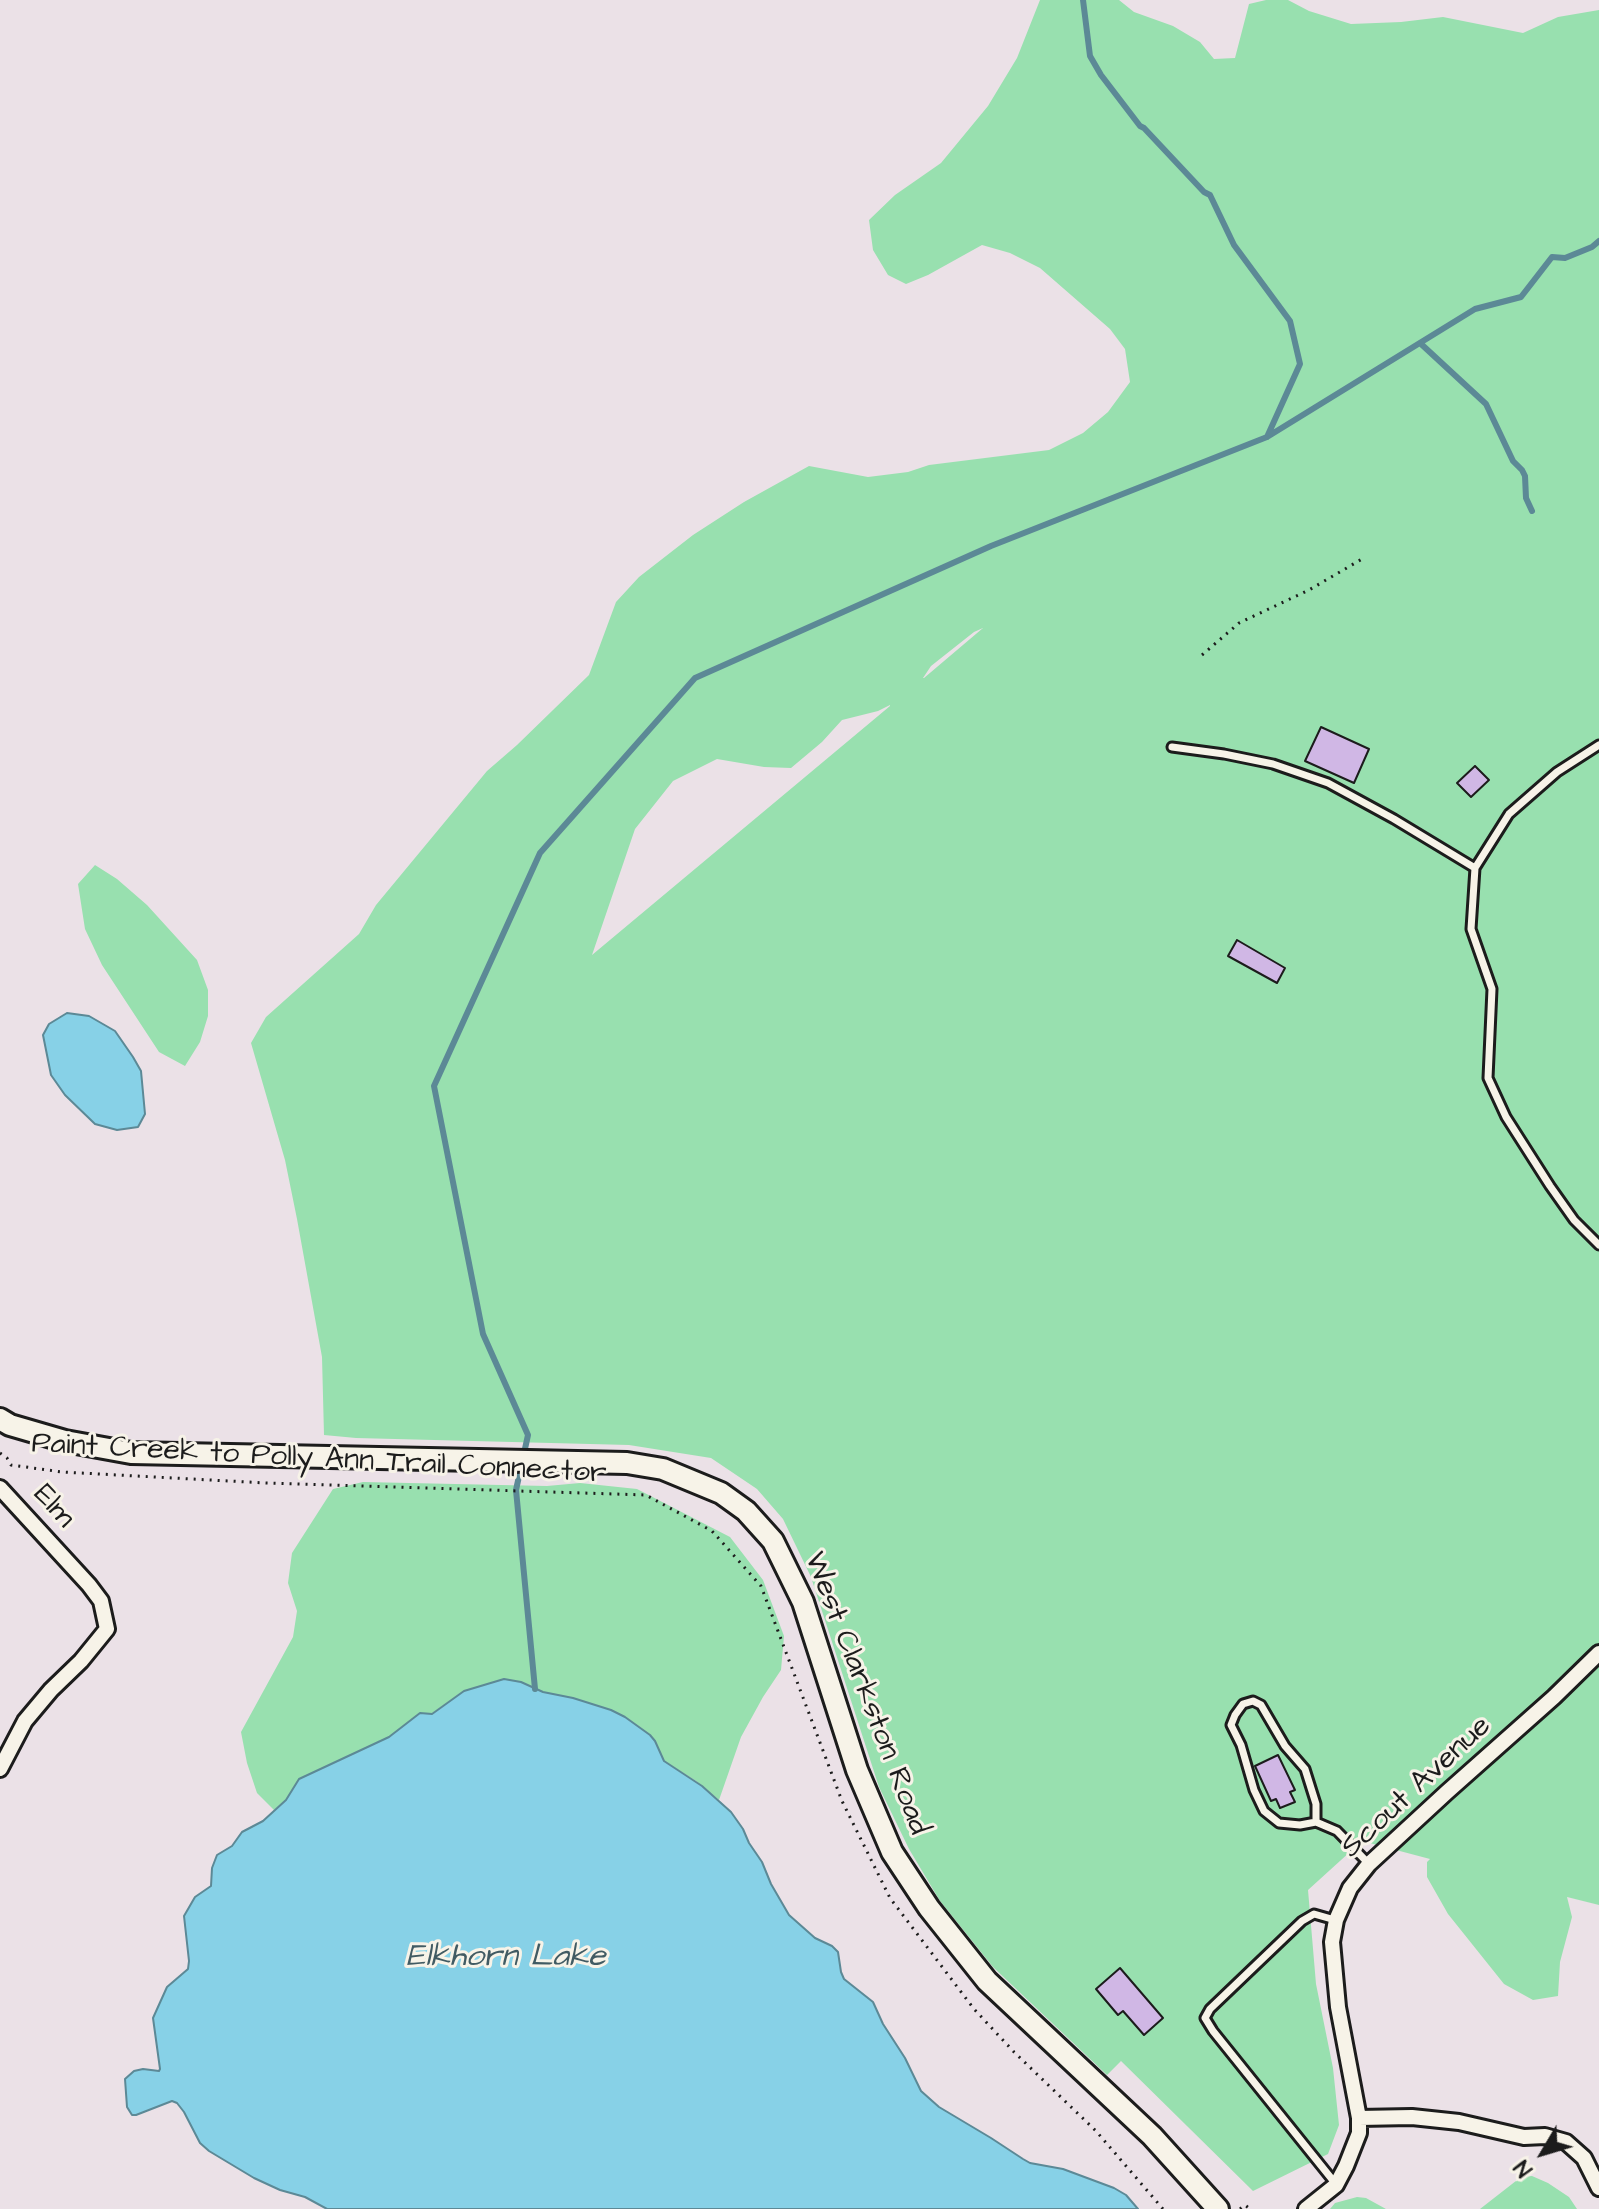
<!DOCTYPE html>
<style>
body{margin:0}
#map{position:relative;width:1599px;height:2209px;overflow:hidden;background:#ebe1e7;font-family:"Architects Daughter",sans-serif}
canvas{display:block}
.north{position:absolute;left:1503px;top:2113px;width:80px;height:80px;-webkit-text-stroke:6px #f7f3e8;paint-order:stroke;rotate:232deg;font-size:22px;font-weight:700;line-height:32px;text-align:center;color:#1c1c1c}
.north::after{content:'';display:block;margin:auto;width:28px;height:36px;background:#1c1c1c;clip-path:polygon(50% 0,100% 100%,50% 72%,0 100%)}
</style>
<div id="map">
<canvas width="1599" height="2209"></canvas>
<div class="north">N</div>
</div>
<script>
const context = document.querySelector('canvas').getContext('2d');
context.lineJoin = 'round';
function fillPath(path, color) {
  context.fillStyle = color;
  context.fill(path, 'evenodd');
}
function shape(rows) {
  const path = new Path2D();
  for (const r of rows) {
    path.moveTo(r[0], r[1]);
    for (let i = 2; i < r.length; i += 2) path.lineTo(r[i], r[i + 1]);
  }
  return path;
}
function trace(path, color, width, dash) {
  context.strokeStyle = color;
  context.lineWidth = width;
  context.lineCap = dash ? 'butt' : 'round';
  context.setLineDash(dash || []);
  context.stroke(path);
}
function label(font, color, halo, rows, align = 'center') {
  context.font = font + ' "Architects Daughter",sans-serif';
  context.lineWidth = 6;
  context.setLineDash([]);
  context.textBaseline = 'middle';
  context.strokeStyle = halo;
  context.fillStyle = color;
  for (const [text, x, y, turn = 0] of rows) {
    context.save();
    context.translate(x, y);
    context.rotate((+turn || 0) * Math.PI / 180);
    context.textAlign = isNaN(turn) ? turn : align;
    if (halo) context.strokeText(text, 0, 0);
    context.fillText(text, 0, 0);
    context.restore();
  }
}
const green = shape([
 [1040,0,1119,0,1134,12,1173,26,1200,42,1214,59,1235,58,1249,4,1266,0,1288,0,1309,11,1351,24,1401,22,1443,17,1523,33,1558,17,1599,10,1599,1905,1567,1897,1572,1917,1560,1962,1558,1996,1533,2000,1504,1984,1448,1914,1427,1877,1427,1862,1430,1859,1362,1841,1308,1890,1316,1984,1333,2068,1339,2125,1328,2154,1253,2191,1121,2061,1107,2075,993,1967,940,1901,909,1849,879,1787,811,1577,783,1519,757,1489,711,1458,629,1445,356,1438,324,1435,322,1357,297,1219,285,1160,251,1043,266,1017,359,934,376,905,487,771,517,745,589,675,616,602,639,577,693,535,744,502,809,466,868,477,908,472,929,465,1049,450,1083,433,1108,412,1130,382,1125,349,1110,329,1040,268,1010,253,982,245,928,275,906,284,888,275,873,250,869,220,895,195,941,163,988,106,1017,58],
 [983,628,924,678,923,678,931,666,974,632],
 [890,705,890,706,592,955,635,829,673,781,717,759,764,767,791,768,822,742,842,720,878,711],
 [95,865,117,879,147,905,197,960,208,990,208,1016,200,1042,185,1066,159,1052,102,965,85,929,78,884],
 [363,1482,547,1486,580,1483,637,1489,730,1537,763,1580,784,1636,781,1670,763,1697,741,1737,719,1800,696,1781,664,1761,654,1741,643,1731,573,1698,543,1692,521,1682,504,1679,464,1691,431,1714,425,1713,413,1718,389,1737,299,1779,286,1800,274,1810,257,1793,247,1763,241,1732,293,1637,297,1611,288,1583,292,1553,333,1489],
 [1532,2176,1548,2183,1569,2197,1577,2209,1480,2209,1521,2177],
 [1357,2197,1366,2198,1386,2209,1330,2209,1335,2203]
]);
const water = shape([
 [67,1013,89,1016,115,1031,133,1057,141,1071,145,1114,138,1127,117,1130,95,1124,65,1095,51,1075,43,1035,49,1024,67,1013],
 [504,1679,521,1682,543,1692,573,1698,611,1710,625,1717,650,1735,655,1741,664,1761,702,1786,731,1812,743,1829,749,1843,762,1862,771,1884,789,1915,815,1938,832,1946,838,1952,841,1972,844,1979,873,2002,883,2024,905,2058,921,2091,939,2107,991,2138,1023,2159,1030,2163,1063,2169,1114,2188,1126,2195,1138,2209,327,2209,305,2197,280,2190,254,2178,209,2151,200,2143,184,2112,177,2103,172,2101,136,2115,132,2115,127,2107,125,2079,134,2071,143,2069,159,2071,160,2069,153,2018,167,1987,188,1969,189,1961,184,1916,195,1897,211,1886,212,1868,217,1855,232,1846,242,1832,263,1821,286,1800,299,1779,389,1737,420,1713,432,1714,464,1691,504,1679]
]);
const stream = shape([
 [1083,0,1090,56,1101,75,1140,126,1144,128,1204,192,1210,195,1234,245,1290,321,1300,364,1267,437],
 [1420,343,1486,404,1513,461,1522,470,1525,476,1526,498,1532,511],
 [535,1689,516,1490,528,1435,483,1334,434,1086,540,853,695,678,991,546,1267,437,1475,309,1521,297,1552,257,1565,258,1592,247,1599,241]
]);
const building = shape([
 [1321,727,1369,749,1354,783,1305,761,1321,727],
 [1475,766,1489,780,1471,797,1457,783,1475,766],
 [1237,940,1285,968,1277,983,1228,956,1237,940],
 [1278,1755,1295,1790,1290,1792,1295,1802,1280,1808,1276,1799,1271,1801,1255,1766,1278,1755],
 [1120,1968,1163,2018,1144,2035,1123,2011,1118,2015,1096,1989,1120,1968]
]);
const path = shape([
 [1202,655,1239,623,1309,590,1362,559],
 [0,1453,7,1458,11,1465,62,1472,266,1483,646,1495,712,1531,761,1586,842,1801,890,1898,974,2009,1014,2052,1096,2131,1163,2209],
 [1240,2209,1245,2205,1250,2209]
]);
const service = shape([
 [1599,745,1557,772,1509,814,1475,868,1471,929,1492,989,1488,1078,1506,1117,1550,1186,1574,1220,1599,1245],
 [1172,747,1224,754,1273,764,1328,783,1394,819,1475,868],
 [1316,1822,1316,1804,1305,1769,1285,1746,1261,1705,1253,1701,1243,1704,1235,1715,1231,1725,1241,1745,1254,1790,1264,1811,1279,1823,1300,1825,1316,1822,1337,1831,1369,1864],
 [1335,2183,1213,2031,1205,2018,1210,2009,1302,1921,1314,1914,1335,1920]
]);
const minor = shape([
 [0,1488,89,1585,101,1601,107,1629,81,1661,51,1690,25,1721,0,1769],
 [1359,2118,1412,2117,1459,2122,1524,2137,1545,2136,1566,2142,1584,2158,1599,2188],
 [1306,2209,1336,2185,1346,2166,1359,2133,1359,2118,1338,2007,1332,1942,1336,1920,1350,1888,1369,1864,1447,1792,1554,1697,1599,1653]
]);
const secondary = shape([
 [0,1419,10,1425,65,1441,131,1453,627,1463,663,1469,721,1493,746,1511,773,1541,803,1602,857,1770,892,1852,929,1908,987,1981,1152,2136,1218,2209]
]);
const streetNames = [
 ["Paint Creek to Polly Ann Trail Connector",319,1460,3],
 ["Elm",53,1507,48],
 ["West Clarkston Road",865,1694,69],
 ["Scout Avenue",1417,1788,-43]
];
const waterNames = [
 ["Elkhorn Lake",506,1958]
];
fillPath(green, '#98e0af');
fillPath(water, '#87d1e7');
trace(water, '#5c8996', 2);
trace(stream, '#5c8996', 6);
fillPath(building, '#d0b7e5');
trace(building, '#1c1c1c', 2);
trace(service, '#1c1c1c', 13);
trace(minor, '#1c1c1c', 20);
trace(secondary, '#1c1c1c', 26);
trace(path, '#1c1c1c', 3, [2, 6]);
trace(service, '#f7f3e8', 7);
trace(minor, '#f7f3e8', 14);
trace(secondary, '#f7f3e8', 20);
label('30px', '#1c1c1c', '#f7f3e8', streetNames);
label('italic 32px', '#415b63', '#f7f3e8', waterNames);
</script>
